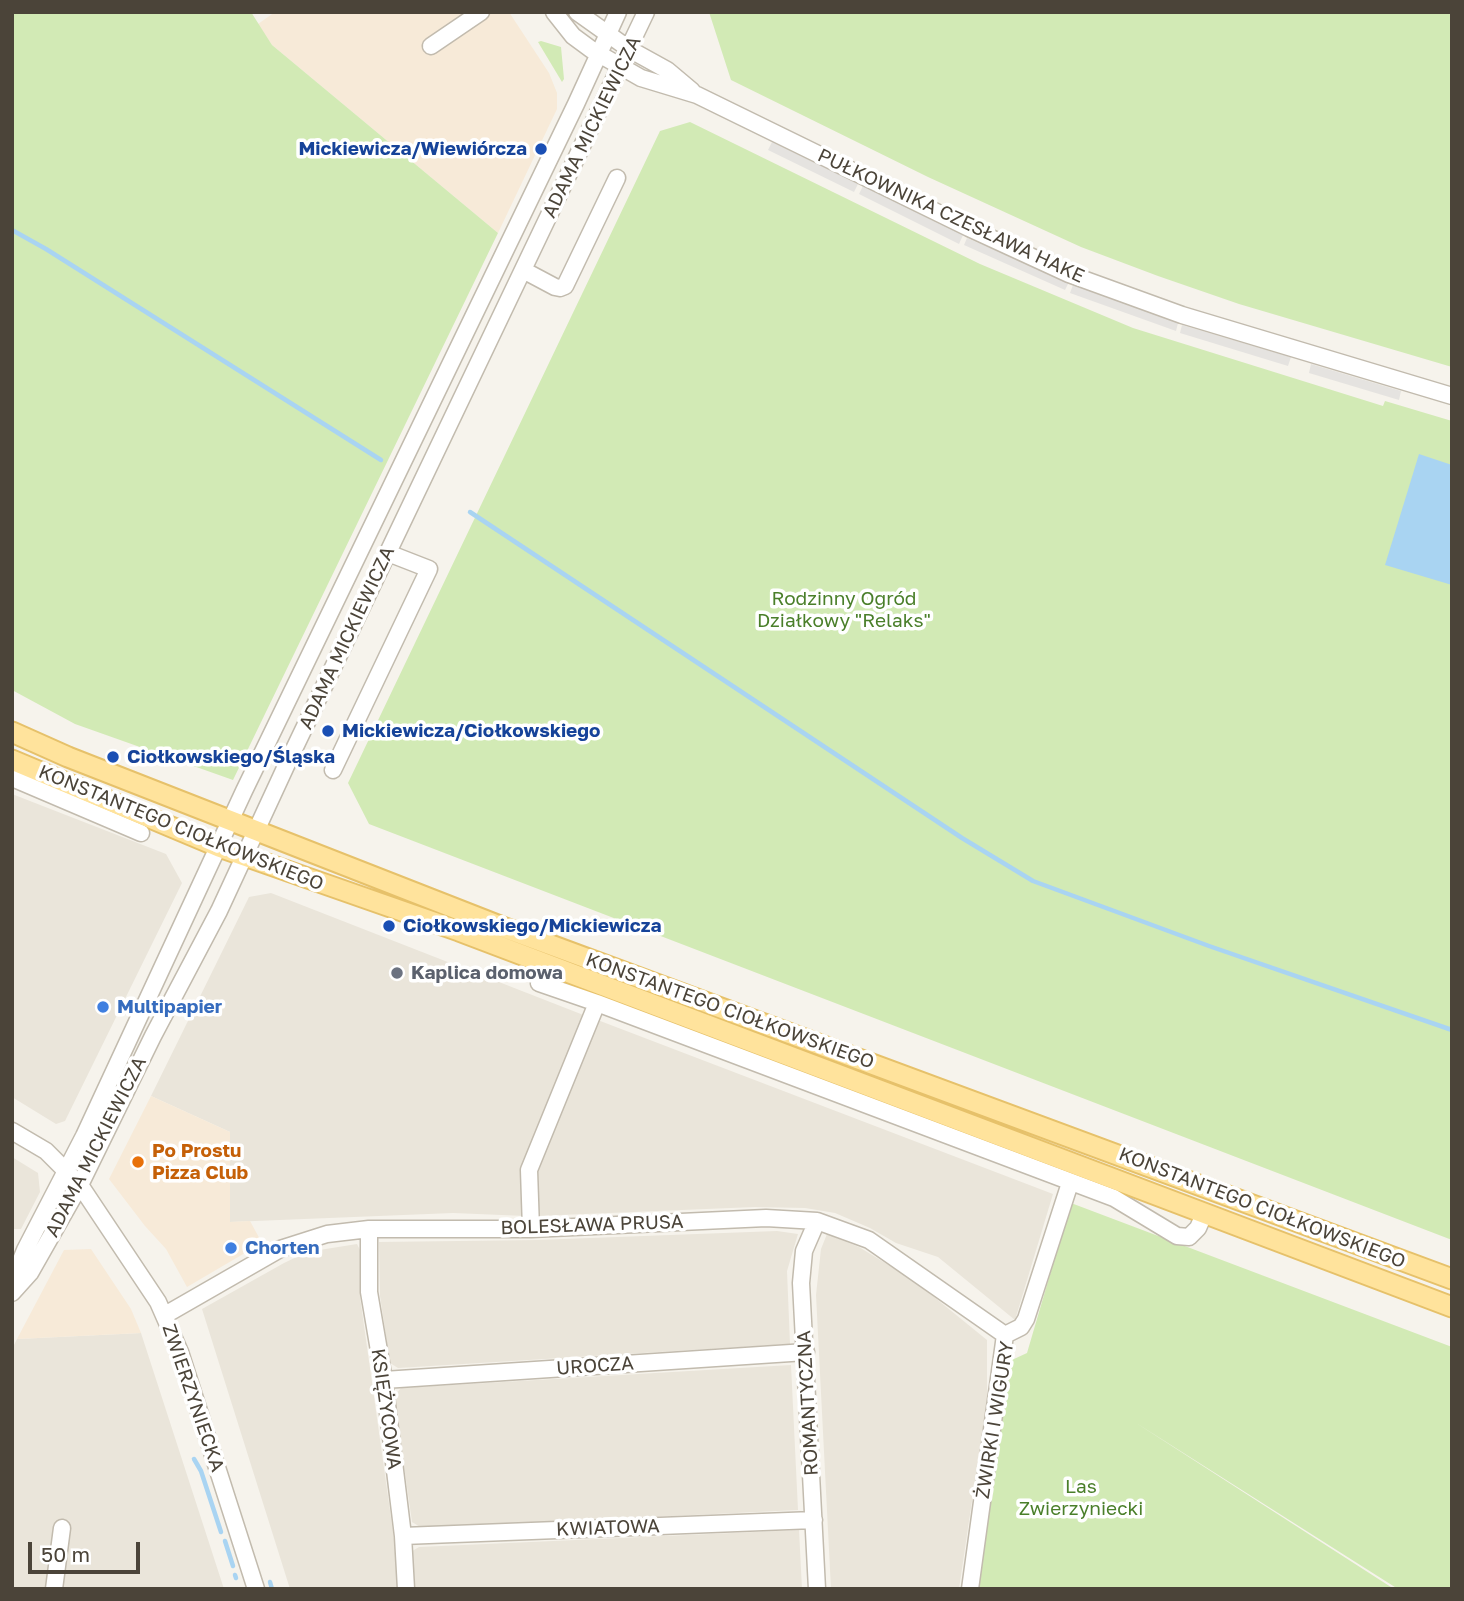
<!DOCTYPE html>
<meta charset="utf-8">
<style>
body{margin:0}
#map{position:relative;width:1464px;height:1601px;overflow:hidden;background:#f6f3ec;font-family:"Golos Text",sans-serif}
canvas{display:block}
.frame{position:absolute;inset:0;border:14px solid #4b4439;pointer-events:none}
.scale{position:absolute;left:28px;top:1542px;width:112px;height:32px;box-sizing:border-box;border:4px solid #4b4439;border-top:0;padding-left:9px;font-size:21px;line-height:24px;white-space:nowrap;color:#4b4439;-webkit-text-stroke:5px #fff;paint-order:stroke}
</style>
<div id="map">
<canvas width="1464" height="1601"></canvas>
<div class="frame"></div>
<div class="scale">50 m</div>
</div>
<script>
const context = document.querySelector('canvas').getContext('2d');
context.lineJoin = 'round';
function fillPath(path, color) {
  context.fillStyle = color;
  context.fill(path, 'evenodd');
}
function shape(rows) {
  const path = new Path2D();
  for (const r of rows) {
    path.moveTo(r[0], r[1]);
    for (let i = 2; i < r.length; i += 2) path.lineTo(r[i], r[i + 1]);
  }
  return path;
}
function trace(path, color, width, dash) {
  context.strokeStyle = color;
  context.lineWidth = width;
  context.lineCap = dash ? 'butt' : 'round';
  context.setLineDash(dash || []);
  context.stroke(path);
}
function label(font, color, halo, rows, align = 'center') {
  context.font = font + ' "Golos Text",sans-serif';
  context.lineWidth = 7;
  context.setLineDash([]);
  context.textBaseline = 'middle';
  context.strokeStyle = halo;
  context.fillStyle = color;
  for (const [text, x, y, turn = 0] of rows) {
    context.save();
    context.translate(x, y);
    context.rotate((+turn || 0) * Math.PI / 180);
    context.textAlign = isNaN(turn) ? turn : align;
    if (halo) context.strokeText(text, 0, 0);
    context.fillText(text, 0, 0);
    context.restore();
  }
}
const residential = shape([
 [12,794,166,854,182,883,65,1121,56,1124,12,1097],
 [271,893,586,1016,524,1169,526,1216,453,1213,230,1222,230,1132,151,1096,249,897],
 [595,1019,1053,1194,1015,1320,938,1257,896,1243,870,1228,835,1213,805,1208,755,1207,536,1216,534,1172],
 [12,1157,38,1173,40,1192,21,1229,12,1229],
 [777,1231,798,1234,787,1271,790,1344,398,1368,390,1363,380,1296,379,1242,537,1240],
 [827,1234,859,1247,895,1269,923,1288,987,1340,987,1399,959,1589,831,1589,816,1295,821,1249],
 [357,1244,360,1250,360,1297,401,1589,290,1589,202,1309,284,1263,307,1252],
 [141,1333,224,1589,60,1589,67,1525,55,1524,48,1589,12,1589,12,1349,17,1339],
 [791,1365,798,1510,422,1528,412,1522,394,1396,401,1388],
 [799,1530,802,1589,414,1589,409,1553,419,1547]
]);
const commercial = shape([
 [275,12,509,12,549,73,557,93,557,109,498,233,272,45,258,24],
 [151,1096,230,1132,230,1222,250,1221,262,1243,187,1287,166,1249,145,1226,109,1179],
 [91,1249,131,1309,141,1333,17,1339,64,1250]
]);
const green = shape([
 [12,12,251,12,272,45,498,233,233,780,75,724,12,690],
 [709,12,1452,12,1452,367,1239,304,1158,276,1081,247,928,177,731,80],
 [541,41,561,47,564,79,562,82,538,42],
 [690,122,980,264,1133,328,1383,406,1385,401,1452,421,1452,1240,369,824,348,783,660,131],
 [1071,1203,1452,1347,1452,1589,1398,1589,1133,1421,1394,1589,976,1589,1010,1357,1014,1359,1027,1353]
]);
const parking = shape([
 [772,142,858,184,854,192,768,150],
 [863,186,963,235,959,244,859,194],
 [967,238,1069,282,1065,290,964,245],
 [1073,285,1178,323,1176,331,1070,293],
 [1182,325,1291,357,1288,366,1180,333],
 [1311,364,1401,391,1399,400,1309,373]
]);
const water = shape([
 [1419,454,1452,465,1452,585,1385,565]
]);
const stream = shape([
 [12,230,46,249,381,460],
 [470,512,962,838,1033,881,1209,946,1452,1030],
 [194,1459,201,1471,221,1532],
 [225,1541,233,1566],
 [235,1575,236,1578],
 [270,1582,272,1589]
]);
const minor = shape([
 [554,12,573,36,592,50,641,78,697,95,969,228,1069,274,1182,315,1452,396],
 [577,12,629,49,667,70,692,91],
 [431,46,481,12],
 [523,270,555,287,560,288,565,286,617,178],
 [333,770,429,569,388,553],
 [12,778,141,833],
 [539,983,597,1003,1114,1198,1177,1236,1189,1237,1198,1228,1204,1214],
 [12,1131,46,1151,80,1185,158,1302,180,1352,256,1589],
 [369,1229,369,1292,384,1380,403,1536,406,1589],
 [531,1229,529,1170,597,1003],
 [12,1282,25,1250,84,1136,244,791,576,104,618,12],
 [12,1293,30,1273,80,1185,153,1036,219,911,286,766,646,12],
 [165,1315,280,1249,327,1234,369,1229,531,1229,766,1218,817,1221,869,1240,1005,1335],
 [384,1380,806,1352],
 [403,1536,814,1520],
 [54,1589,62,1528],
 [817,1589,801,1283,804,1251,817,1221],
 [970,1589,1005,1335,1021,1327,1026,1319,1070,1183]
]);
const major = shape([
 [12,732,68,757,505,928,1452,1279],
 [12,760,219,847,459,931,1452,1307]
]);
const markers = [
 [541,149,7,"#1a4fb4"],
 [328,731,7,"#1a4fb4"],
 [113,757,7,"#1a4fb4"],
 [389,926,7,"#1a4fb4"],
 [397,973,7,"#6b7280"],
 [103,1007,7,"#3f7fe0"],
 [138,1162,7,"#e8710a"],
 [231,1248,7,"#3f7fe0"]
];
const streetNames = [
 ["ADAMA MICKIEWICZA",592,127,-64],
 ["PUŁKOWNIKA CZESŁAWA HAKE",951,216,25],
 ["ADAMA MICKIEWICZA",347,638,-65],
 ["KONSTANTEGO CIOŁKOWSKIEGO",181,828,22],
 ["KONSTANTEGO CIOŁKOWSKIEGO",730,1011,20],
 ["ADAMA MICKIEWICZA",96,1147,-63],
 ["KONSTANTEGO CIOŁKOWSKIEGO",1262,1208,21],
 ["BOLESŁAWA PRUSA",592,1225,-2],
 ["UROCZA",595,1366,-4],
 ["ZWIERZYNIECKA",193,1398,71],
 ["ROMANTYCZNA",808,1403,-93],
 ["KSIĘŻYCOWA",386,1409,82],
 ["ŻWIRKI I WIGURY",995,1420,-81],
 ["KWIATOWA",608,1528,-2]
];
const transitNames = [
 ["Mickiewicza/Wiewiórcza",527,149,"right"],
 ["Mickiewicza/Ciołkowskiego",342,731],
 ["Ciołkowskiego/Śląska",127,757],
 ["Ciołkowskiego/Mickiewicza",403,926]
];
const parkNames = [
 ["Rodzinny Ogród",844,599],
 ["Działkowy \"Relaks\"",844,621],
 ["Las",1081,1487],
 ["Zwierzyniecki",1081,1509]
];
const worshipNames = [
 ["Kaplica domowa",411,973]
];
const shopNames = [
 ["Multipapier",117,1007],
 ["Chorten",245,1248]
];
const foodNames = [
 ["Po Prostu",152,1151],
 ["Pizza Club",152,1173]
];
fillPath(residential, '#eae5da');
fillPath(commercial, '#f7ead8');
fillPath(green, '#d2eab5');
fillPath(parking, '#e5e3e0');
fillPath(water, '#a9d4f2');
trace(stream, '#a9d4f2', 4.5);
trace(minor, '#c2bbae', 19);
trace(major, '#e6c16a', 23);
trace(minor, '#fff', 16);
trace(major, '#ffe39c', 19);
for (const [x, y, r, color] of markers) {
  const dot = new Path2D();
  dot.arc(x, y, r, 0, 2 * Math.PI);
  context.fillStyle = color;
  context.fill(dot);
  trace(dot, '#fff', 2.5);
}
label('19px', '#4b4439', '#fff', streetNames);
label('bold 19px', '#164399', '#fff', transitNames, 'left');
label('19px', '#4a7f2a', '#fff', parkNames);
label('bold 19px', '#5b616d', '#fff', worshipNames, 'left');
label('bold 19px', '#366cbe', '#fff', shopNames, 'left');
label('bold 19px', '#c56008', '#fff', foodNames, 'left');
</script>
